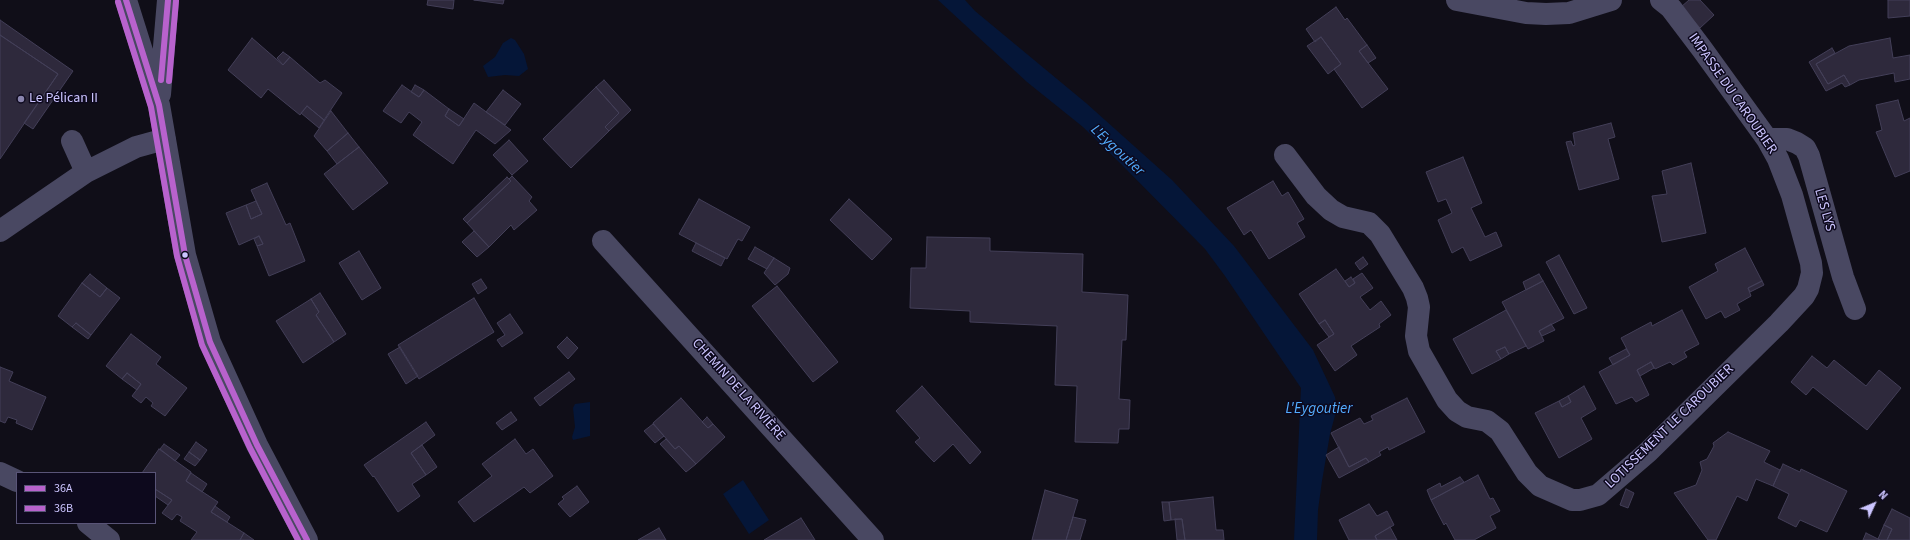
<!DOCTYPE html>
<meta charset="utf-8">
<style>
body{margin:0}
#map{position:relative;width:1910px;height:540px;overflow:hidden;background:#100e18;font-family:"Source Sans 3",sans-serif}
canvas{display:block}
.legend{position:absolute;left:16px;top:472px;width:140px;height:52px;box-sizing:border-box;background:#0d091d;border:1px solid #595477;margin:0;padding:5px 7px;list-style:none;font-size:12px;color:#ccc5ff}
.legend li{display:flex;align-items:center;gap:8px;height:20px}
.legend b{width:20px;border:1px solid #595477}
.north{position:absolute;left:1854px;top:484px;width:40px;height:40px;-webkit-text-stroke:3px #0d091d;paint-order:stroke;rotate:46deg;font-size:11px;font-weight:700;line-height:16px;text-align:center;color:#ccc5ff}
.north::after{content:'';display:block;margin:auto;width:14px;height:18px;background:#ccc5ff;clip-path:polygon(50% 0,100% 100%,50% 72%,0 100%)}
</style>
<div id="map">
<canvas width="1910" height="540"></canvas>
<ul class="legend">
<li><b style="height:5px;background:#b862cd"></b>36A</li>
<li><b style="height:5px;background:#b862cd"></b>36B</li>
</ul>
<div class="north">N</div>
</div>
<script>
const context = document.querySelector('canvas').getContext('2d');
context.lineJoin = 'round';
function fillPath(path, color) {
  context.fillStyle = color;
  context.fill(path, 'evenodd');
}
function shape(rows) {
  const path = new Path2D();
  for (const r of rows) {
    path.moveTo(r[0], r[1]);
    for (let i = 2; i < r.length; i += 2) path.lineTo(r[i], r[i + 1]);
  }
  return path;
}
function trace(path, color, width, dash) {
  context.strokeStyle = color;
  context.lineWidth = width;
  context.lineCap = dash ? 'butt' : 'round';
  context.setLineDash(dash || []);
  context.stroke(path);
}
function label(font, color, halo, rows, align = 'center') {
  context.font = font + ' "Source Sans 3",sans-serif';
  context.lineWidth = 3;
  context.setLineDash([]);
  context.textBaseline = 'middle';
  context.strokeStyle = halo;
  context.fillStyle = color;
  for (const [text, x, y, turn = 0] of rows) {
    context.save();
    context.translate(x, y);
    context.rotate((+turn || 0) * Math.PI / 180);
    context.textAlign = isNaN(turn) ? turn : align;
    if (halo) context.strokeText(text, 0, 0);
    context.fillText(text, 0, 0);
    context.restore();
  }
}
const water = shape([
 [938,0,965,0,975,11,1086,103,1172,180,1234,246,1313,350,1335,397,1337,408,1330,434,1322,481,1318,510,1317,540,1294,540,1301,388,1225,276,1205,249,1121,164,1083,127,1027,82],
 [511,38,515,40,524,54,528,69,519,76,505,75,488,77,483,66,495,57,503,43],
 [590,402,590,436,573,440,572,437,575,427,573,408,575,404],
 [743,480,769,520,749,534,723,494]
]);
const building = shape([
 [428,0,454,0,453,9,427,5,428,0],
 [474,0,504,0,503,4,474,0],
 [1689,0,1700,0,1714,15,1700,28,1681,7,1689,0],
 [1888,0,1910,0,1910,16,1888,18,1888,0],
 [1336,7,1345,20,1347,18,1367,45,1359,51,1388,89,1362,108,1334,69,1341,64,1321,37,1315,42,1306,29,1336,7],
 [0,20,73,71,33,129,24,123,58,74,0,35,0,20],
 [0,35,58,74,0,159,0,35],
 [1321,37,1341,64,1328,74,1307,46,1321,37],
 [252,38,283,65,290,57,320,83,325,80,342,93,324,120,307,106,300,115,268,89,261,98,228,70,252,38],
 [1890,38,1893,58,1910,55,1910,79,1895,82,1894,73,1859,80,1850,85,1844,75,1828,84,1816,64,1849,46,1890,38],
 [1367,45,1376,58,1368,63,1359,51,1367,45],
 [1832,48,1835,53,1816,64,1828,84,1844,75,1850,85,1845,87,1842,83,1826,91,1809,62,1832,48],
 [283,52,290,57,283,65,277,58,283,52],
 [604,80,631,110,609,131,605,127,619,113,596,87,604,80],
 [402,85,419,97,424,90,449,109,445,116,459,126,474,103,511,130,495,144,476,130,453,164,413,135,422,122,409,112,401,123,383,111,402,85],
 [415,85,424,90,419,97,411,92,415,85],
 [596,87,619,113,605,127,609,131,571,168,543,139,596,87],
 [503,90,521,104,505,125,486,112,503,90],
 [1898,100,1904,121,1910,118,1910,171,1895,177,1876,132,1882,130,1876,105,1898,100],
 [307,106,324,120,319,128,301,113,307,106],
 [449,109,464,119,459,126,445,116,449,109],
 [331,111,348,133,327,151,314,136,331,111],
 [1611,123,1615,137,1608,139,1619,179,1579,190,1566,142,1571,141,1573,146,1575,145,1573,133,1611,123],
 [348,133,359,147,337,164,327,151,348,133],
 [509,140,528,161,512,175,493,155,509,140],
 [359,147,388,183,353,210,324,174,359,147],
 [1463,157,1482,203,1471,208,1485,237,1496,232,1502,246,1470,261,1463,247,1452,253,1438,220,1452,213,1446,199,1438,202,1426,172,1463,157],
 [1691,163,1706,233,1662,242,1652,196,1667,194,1662,171,1691,163],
 [512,176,532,197,529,201,537,210,514,230,511,225,489,247,467,223,511,181,509,179,512,176],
 [507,177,511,181,467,223,463,219,507,177],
 [1273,181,1282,196,1288,192,1304,219,1297,223,1305,237,1269,259,1251,230,1244,235,1227,208,1273,181],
 [267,183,286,225,290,223,305,261,269,276,257,246,263,244,259,236,239,245,226,213,246,205,251,219,262,214,251,190,267,183],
 [699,199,750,227,742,241,738,239,727,259,679,234,699,199],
 [849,199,892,239,872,260,830,220,849,199],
 [256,201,262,214,251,219,246,205,256,201],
 [474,231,489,247,477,257,462,242,474,231],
 [259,236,263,244,257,246,254,239,259,236],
 [927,237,990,238,990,251,1083,254,1082,292,1128,295,1126,340,1122,340,1119,399,1130,400,1129,429,1119,429,1118,443,1075,442,1077,386,1055,385,1057,326,970,322,970,311,910,308,911,268,926,268,927,237],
 [696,243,725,258,721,266,692,251,696,243],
 [755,247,774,258,767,269,748,259,755,247],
 [1745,248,1762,281,1748,288,1751,296,1737,304,1740,310,1725,318,1721,311,1706,319,1689,287,1718,271,1715,264,1745,248],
 [359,251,381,288,362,300,339,263,359,251],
 [1559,255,1587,308,1574,314,1546,262,1559,255],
 [1363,257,1368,264,1360,270,1355,263,1363,257],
 [774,258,790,268,788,274,775,285,764,273,774,258],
 [1336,269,1349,287,1355,283,1353,279,1362,273,1373,288,1360,297,1370,310,1381,301,1391,315,1379,324,1380,327,1351,346,1357,355,1335,371,1317,345,1334,334,1325,320,1319,324,1299,294,1336,269],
 [90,274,107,288,100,297,82,283,90,274],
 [1539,274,1543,281,1526,290,1523,282,1539,274],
 [1351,277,1355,283,1349,287,1345,281,1351,277],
 [481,279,487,288,478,294,472,284,481,279],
 [1543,281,1564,318,1539,331,1544,341,1528,349,1502,302,1543,281],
 [1762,281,1764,285,1750,292,1748,288,1762,281],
 [82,283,100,297,107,288,120,298,91,335,76,323,72,327,58,316,82,283],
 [777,286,838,362,813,382,752,306,777,286],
 [320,293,346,334,334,342,316,315,319,312,311,299,320,293],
 [474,298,494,332,419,379,398,345,474,298],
 [311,299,319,312,316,315,334,342,303,363,276,321,311,299],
 [1506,310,1526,346,1509,354,1505,347,1496,351,1501,359,1472,374,1453,339,1506,310],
 [1682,310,1699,344,1684,352,1687,357,1673,365,1670,362,1655,369,1651,362,1637,370,1649,395,1636,402,1632,397,1616,404,1599,372,1630,355,1621,338,1651,322,1652,326,1682,310],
 [510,314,523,333,502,347,497,340,505,335,497,323,510,314],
 [1325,320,1334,334,1329,337,1319,324,1325,320],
 [76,323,91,335,88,339,72,327,76,323],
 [1551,324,1555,330,1542,336,1539,331,1551,324],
 [131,334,161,357,156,364,187,388,165,416,151,406,153,403,146,397,141,403,132,396,141,384,127,373,122,379,106,366,131,334],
 [567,337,578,348,568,359,557,347,567,337],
 [400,347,418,376,406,384,388,354,400,347],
 [1505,347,1509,354,1501,359,1496,351,1505,347],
 [1626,349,1630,355,1613,365,1609,358,1626,349],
 [1812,356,1827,368,1834,360,1866,386,1879,370,1901,388,1867,430,1813,387,1806,395,1791,382,1812,356],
 [1651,362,1654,368,1640,376,1637,370,1651,362],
 [0,367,13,372,9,381,46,397,32,430,16,423,17,420,8,417,5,423,0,421,0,367],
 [569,372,575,379,540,406,534,398,569,372],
 [127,373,141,384,137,390,122,379,127,373],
 [922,386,981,452,970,464,953,444,934,462,915,442,920,438,896,411,922,386],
 [1584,386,1596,409,1581,418,1592,439,1559,458,1535,413,1559,401,1562,407,1571,402,1568,396,1584,386],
 [1568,396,1571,402,1562,407,1559,401,1568,396],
 [681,398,708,428,713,424,725,437,696,464,679,446,675,449,653,423,681,398],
 [1407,398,1425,432,1389,450,1388,447,1379,452,1381,455,1369,462,1366,458,1349,467,1331,433,1360,418,1364,424,1373,420,1371,416,1407,398],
 [511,412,517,420,502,430,496,423,511,412],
 [707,417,713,424,708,428,702,422,707,417],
 [426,422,435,435,411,453,426,475,412,484,420,496,398,512,374,476,373,477,364,465,426,422],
 [653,424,664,436,655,443,644,431,653,424],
 [1728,432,1770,451,1764,462,1780,470,1773,486,1756,479,1747,501,1737,496,1716,540,1708,540,1674,493,1696,485,1702,470,1700,462,1707,459,1714,446,1713,443,1728,432],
 [515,439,526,454,533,449,553,476,530,493,524,487,474,522,458,502,492,476,482,464,515,439],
 [666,439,675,449,679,446,696,464,686,472,660,444,666,439],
 [196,442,207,450,200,460,189,452,196,442],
 [164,444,180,455,175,461,160,449,164,444],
 [422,445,437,467,426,475,411,453,422,445],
 [1339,447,1349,467,1366,458,1369,462,1339,478,1326,455,1339,447],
 [159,449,191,472,186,481,218,502,211,512,244,533,240,540,191,540,197,532,180,521,182,517,177,514,172,520,162,513,172,500,155,489,155,473,142,473,159,449],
 [189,452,200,460,195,466,184,459,189,452],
 [1783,464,1800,472,1801,469,1847,491,1827,532,1800,520,1796,527,1778,518,1789,494,1773,486,1783,464],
 [191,473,207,484,202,492,186,481,191,473],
 [1478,475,1490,499,1493,498,1500,511,1490,516,1496,528,1474,540,1455,540,1446,523,1444,525,1431,500,1478,475],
 [1460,477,1464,482,1431,500,1427,490,1440,483,1441,487,1460,477],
 [577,486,589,502,570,517,558,504,564,499,562,497,577,486],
 [155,489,172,500,168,505,155,496,155,489],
 [1626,489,1634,493,1628,508,1620,505,1626,489],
 [1045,490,1078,500,1066,540,1032,540,1045,490],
 [1213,497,1216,530,1223,530,1224,540,1185,540,1182,519,1171,520,1169,502,1213,497],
 [1162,502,1169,502,1171,520,1164,521,1162,502],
 [1369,504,1377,516,1387,511,1394,525,1375,536,1377,540,1349,540,1339,520,1369,504],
 [215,506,230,517,227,522,211,512,215,506],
 [1892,509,1910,518,1910,540,1887,540,1892,529,1884,525,1892,509],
 [1073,517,1086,520,1080,540,1066,540,1073,517],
 [801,518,815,540,764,540,801,518],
 [1175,519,1182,519,1185,540,1177,540,1175,519],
 [1884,525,1892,529,1887,540,1880,540,1878,539,1884,525],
 [1390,527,1397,540,1377,540,1375,536,1390,527],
 [659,528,666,540,638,540,659,528],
 [244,533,254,540,240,540,244,533],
 [1866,533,1880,540,1863,540,1866,533]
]);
const minor = shape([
 [126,0,159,105,185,255,210,342,257,445,307,540],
 [1457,0,1526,13,1546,14,1569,13,1611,0],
 [160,94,168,0],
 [1767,139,1787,139,1797,143,1805,148,1809,156,1843,277,1855,309],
 [72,141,86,172],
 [1285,155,1316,196,1331,210,1343,217,1369,223,1380,234,1413,288,1417,298,1419,307,1416,336,1419,351,1447,400,1457,411,1467,417,1487,421,1500,431,1527,473,1540,486,1572,500,1580,500,1598,495,1648,452,1779,323,1804,296,1808,289,1812,273,1811,263,1792,195,1778,159,1767,139,1702,49,1671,8,1661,0],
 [0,231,86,172,136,147,165,139],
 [603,241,873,540],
 [0,473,17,481],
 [88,523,109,540]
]);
const bus1 = shape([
 [126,0,159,105,185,255,210,342,257,445,307,540],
 [161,80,168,0]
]);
const bus2 = shape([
 [118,2,151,107,177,256,202,345,250,448,298,540],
 [169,81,176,1]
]);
const markers = [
 [21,99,4,"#8a85ae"],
 [185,255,3.5,"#ccc5ff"]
];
const streetNames = [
 ["IMPASSE DU CAROUBIER",1732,94,55],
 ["LES LYS",1824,210,74],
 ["CHEMIN DE LA RIVIÈRE",738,390,48],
 ["LOTISSEMENT LE CAROUBIER",1670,427,-44]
];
const poiNames = [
 ["Le Pélican II",29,99]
];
const waterNames = [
 ["L'Eygoutier",1117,151,43],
 ["L'Eygoutier",1319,410]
];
fillPath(water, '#051638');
fillPath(building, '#2e293c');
trace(building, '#433f58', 1);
trace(minor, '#494862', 22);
trace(bus1, '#b862cd', 6);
trace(bus2, '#b862cd', 6);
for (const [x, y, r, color] of markers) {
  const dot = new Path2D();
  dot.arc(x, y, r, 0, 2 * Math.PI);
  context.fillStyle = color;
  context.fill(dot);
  trace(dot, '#0d091d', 1.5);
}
label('14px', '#ccc5ff', '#0d091d', streetNames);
label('14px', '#ccc5ff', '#0d091d', poiNames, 'left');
label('italic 15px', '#53adff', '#0d091d', waterNames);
</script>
